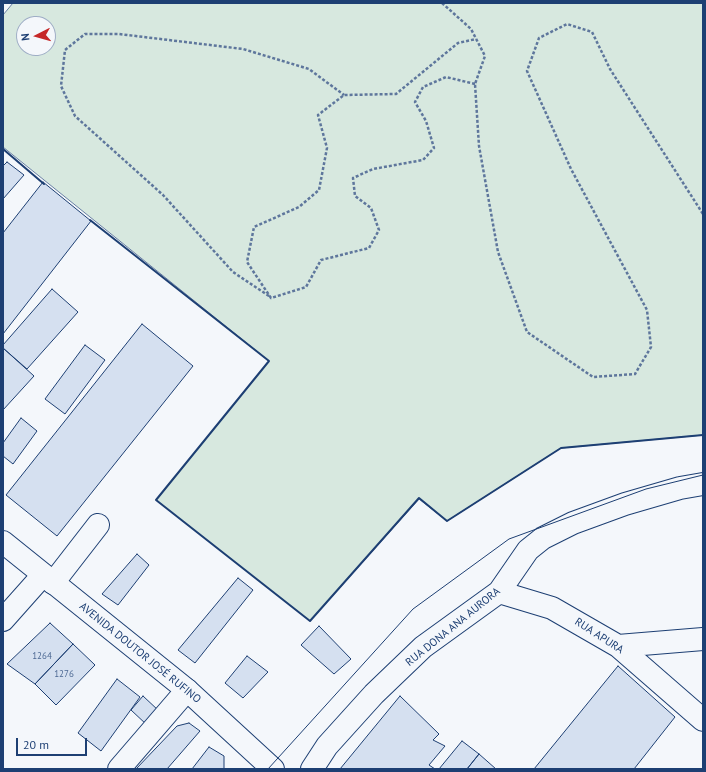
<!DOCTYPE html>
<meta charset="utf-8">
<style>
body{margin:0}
#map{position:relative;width:706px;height:772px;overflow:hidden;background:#f4f7fb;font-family:"PT Sans",sans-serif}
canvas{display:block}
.frame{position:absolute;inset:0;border:4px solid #1d3f73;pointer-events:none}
.north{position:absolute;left:16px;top:16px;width:40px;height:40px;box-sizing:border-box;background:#f4f7fb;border:1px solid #9eadc5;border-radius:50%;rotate:264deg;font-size:11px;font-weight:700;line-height:16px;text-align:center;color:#1d3f73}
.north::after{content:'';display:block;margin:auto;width:14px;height:18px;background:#c62828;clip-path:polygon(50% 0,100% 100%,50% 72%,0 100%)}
.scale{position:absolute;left:16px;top:738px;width:71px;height:18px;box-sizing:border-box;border:2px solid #1d3f73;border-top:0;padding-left:5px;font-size:12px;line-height:14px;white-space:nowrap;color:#1d3f73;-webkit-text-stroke:3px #f4f7fb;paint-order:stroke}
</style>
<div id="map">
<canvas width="706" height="772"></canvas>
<div class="frame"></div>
<div class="north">N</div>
<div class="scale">20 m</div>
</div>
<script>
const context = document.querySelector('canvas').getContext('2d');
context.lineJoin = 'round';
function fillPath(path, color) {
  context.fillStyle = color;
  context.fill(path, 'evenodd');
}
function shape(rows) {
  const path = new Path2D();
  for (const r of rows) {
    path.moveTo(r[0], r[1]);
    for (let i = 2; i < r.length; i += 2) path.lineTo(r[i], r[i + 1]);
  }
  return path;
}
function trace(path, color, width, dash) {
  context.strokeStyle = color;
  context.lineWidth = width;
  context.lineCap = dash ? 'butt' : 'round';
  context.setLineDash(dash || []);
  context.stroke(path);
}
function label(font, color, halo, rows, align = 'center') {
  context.font = font + ' "PT Sans",sans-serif';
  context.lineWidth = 3;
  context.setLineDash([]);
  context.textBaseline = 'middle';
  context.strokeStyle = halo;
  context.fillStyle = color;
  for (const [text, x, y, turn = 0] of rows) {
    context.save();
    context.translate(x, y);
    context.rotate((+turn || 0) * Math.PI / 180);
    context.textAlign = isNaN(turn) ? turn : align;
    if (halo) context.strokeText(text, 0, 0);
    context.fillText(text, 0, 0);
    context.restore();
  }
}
const green = shape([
 [13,3,703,3,703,435,561,448,447,521,419,499,310,621,156,500,269,361,3,147,3,15,13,3],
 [24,24,48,24,48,48,24,48,24,24]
]);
const building = shape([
 [7,162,24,175,3,199,3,166,7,162],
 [43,182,91,221,3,334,3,233,43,182],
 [52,289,78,312,27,369,3,348,3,345,52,289],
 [142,324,193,366,57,536,6,495,142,324],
 [85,345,105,360,65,414,45,399,85,345],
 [3,348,34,376,3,410,3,348],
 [21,418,37,431,13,464,3,456,3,443,21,418],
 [137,554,149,565,118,605,102,594,137,554],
 [238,578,253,590,195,663,178,650,238,578],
 [50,623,73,644,35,684,7,664,50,623],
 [319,626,351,659,334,674,301,645,319,626],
 [73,644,95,665,56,705,35,684,73,644],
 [247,656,268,672,243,698,225,683,247,656],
 [618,666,675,717,634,769,534,769,618,666],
 [117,679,140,697,101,751,78,733,117,679],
 [143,696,159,711,147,725,131,710,143,696],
 [400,696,439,734,433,740,445,746,429,765,435,769,340,769,400,696],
 [189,723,200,731,167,769,136,769,177,726,189,723],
 [462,741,479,754,467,769,439,769,462,741],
 [209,747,224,756,224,769,192,769,209,747],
 [479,754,496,769,467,769,479,754]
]);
const path = shape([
 [442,3,471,29,485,56,475,84,479,146,498,252,527,332,593,377,635,374,651,347,647,310,571,169,527,71,539,38,567,24,592,32,610,69,703,214],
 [475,84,446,77,423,87,415,102,426,121,434,148,423,160,373,169,353,178,355,196,371,208,379,230,369,248,321,260,306,287,271,298,247,262,254,227,299,207,319,190,327,148,318,115,344,95,396,94,458,43,476,39],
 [269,296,233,272,163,195,75,116,61,86,65,50,85,34,119,34,243,49,309,69,344,95]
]);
const minor = shape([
 [53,583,98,525],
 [499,592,552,608,618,646,703,720],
 [3,620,43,575],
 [618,646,703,639],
 [119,769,187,690],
 [312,769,327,746,374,694,423,647,499,592,528,550,543,538,573,523,625,504,680,488,703,484]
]);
const major = shape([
 [3,542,187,690,273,769]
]);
const tram = shape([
 [268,769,413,609,509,539,646,489,703,475]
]);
const wall = shape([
 [3,149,44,184],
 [90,220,269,361,156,500,310,621,419,498,447,521,561,448,703,435]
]);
const numberNames = [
 ["1264",42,656],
 ["1276",64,674]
];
const streetNames = [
 ["RUA DONA ANA AURORA",453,627,-39],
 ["RUA APURA",599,636,33],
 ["AVENIDA DOUTOR JOSÉ RUFINO",140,653,39]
];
fillPath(green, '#d7e8df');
trace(green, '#687fa3', 1);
fillPath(building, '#d5e0f0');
trace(building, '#1d3f73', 1);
trace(minor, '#1d3f73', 24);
trace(major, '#1d3f73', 24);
trace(path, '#5e769c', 2.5, [3, 2]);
trace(minor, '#f4f7fb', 22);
trace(major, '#f4f7fb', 22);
trace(tram, '#1d3f73', 1);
trace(wall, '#1d3f73', 2);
label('9px', '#4b6792', null, numberNames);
label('11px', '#1d3f73', '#f4f7fb', streetNames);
</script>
